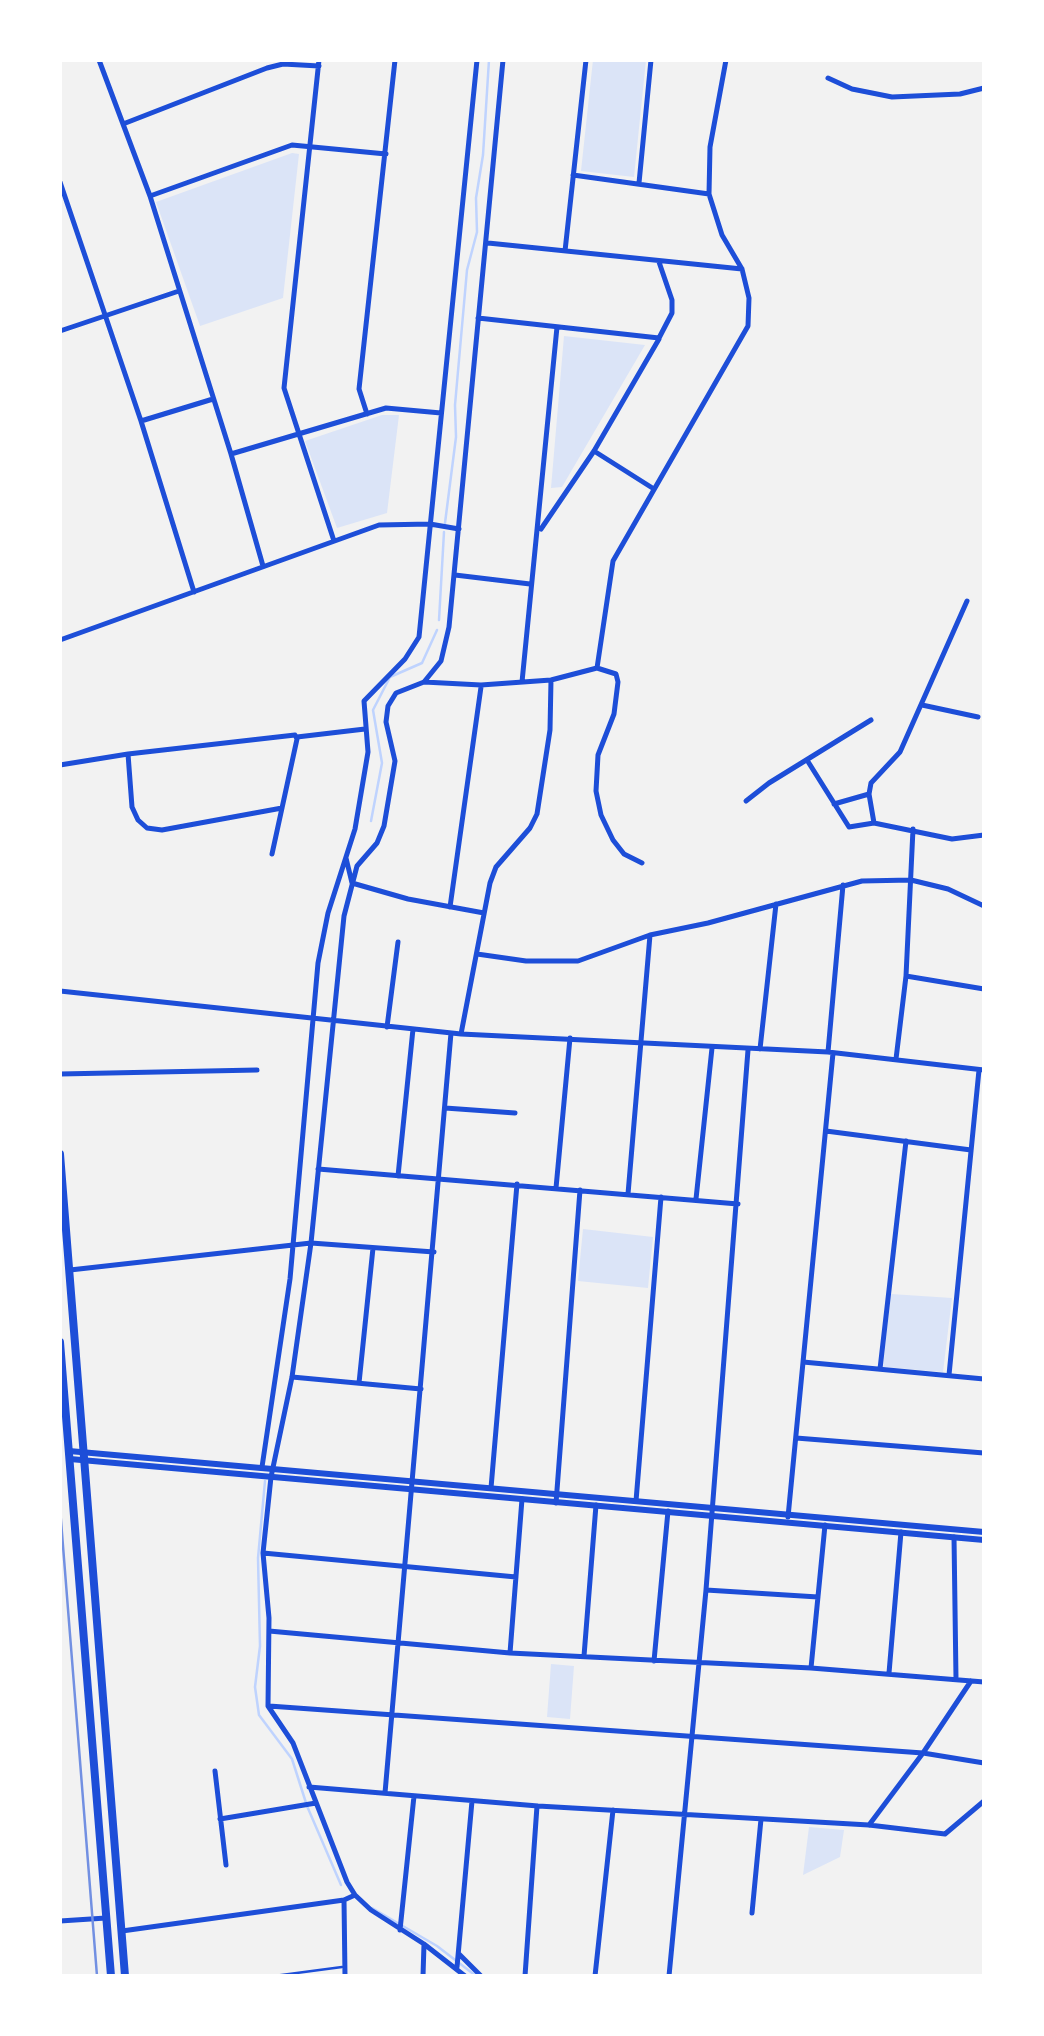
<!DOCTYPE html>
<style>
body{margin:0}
#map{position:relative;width:1044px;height:2036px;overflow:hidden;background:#f2f2f2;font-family:Commissioner,sans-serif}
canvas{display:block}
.frame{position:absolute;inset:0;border:62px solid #fff;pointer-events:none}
</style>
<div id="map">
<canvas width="1044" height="2036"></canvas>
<div class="frame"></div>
</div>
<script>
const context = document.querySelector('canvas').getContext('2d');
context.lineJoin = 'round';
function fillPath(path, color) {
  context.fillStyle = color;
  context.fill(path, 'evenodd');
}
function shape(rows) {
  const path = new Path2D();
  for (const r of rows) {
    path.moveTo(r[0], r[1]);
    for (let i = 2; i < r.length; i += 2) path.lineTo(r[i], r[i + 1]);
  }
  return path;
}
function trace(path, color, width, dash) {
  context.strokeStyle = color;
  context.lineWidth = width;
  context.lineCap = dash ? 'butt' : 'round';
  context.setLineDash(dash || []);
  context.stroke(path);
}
const green = shape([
 [593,60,646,60,634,177,581,171],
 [292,153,299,154,283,298,200,326,156,202],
 [564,336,645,345,562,487,551,488],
 [382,415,399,415,387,513,337,528,305,441],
 [583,1229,653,1237,648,1288,578,1281],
 [891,1294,952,1298,943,1372,883,1367],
 [551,1664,574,1666,570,1719,547,1717],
 [809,1827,844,1830,840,1857,803,1875]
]);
const stream = shape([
 [445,523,456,437,455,405,467,270,477,232,476,198,483,155,489,60],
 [439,620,444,532],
 [371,821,382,763,373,710,390,677,422,663,437,630],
 [265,1481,258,1558,260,1646,255,1687,259,1715,292,1759,307,1806,341,1885],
 [372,1908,437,1946,476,1976]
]);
const service = shape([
 [274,1976,342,1967]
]);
const minor = shape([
 [99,60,150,196,231,454,263,566],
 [319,60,284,388,334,541],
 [828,78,852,89,892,97,960,94,984,88],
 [123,124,267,68,283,64,319,66],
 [573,175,709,194],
 [60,182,141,421,194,592],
 [639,183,651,60],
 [150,196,292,145,386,154],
 [488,243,742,269],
 [565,251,586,60],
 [478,318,659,338,672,313,672,300,659,262],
 [60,331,179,291],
 [367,414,359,389,395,60],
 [141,421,213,399],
 [594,451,654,489],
 [231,454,386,408,441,413],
 [541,529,594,451,659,339],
 [455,575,530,584],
 [60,640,379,525,430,524,459,529],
 [597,668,613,561,748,326,749,298,742,269,722,235,709,194,710,147,726,60],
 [424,682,481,685,551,680,597,668,616,674,618,682,614,714,598,755,596,791,601,815,613,840,624,854,642,863],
 [522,682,557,327],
 [922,705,978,717],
 [297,737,365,729],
 [128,754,132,807,138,820,147,828,162,830,282,808],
 [807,760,849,827,874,823,952,839,984,835],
 [60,765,128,754,295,735,297,739,272,854],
 [746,801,769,783,871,720],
 [834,804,869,794],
 [874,823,869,794,871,783,900,752,967,601],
 [346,858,352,883,408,899,484,913],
 [450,907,481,687],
 [477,954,526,961,578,961,650,935,708,923,862,881,911,880,948,889,984,906],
 [906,976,984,989],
 [60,991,461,1034,828,1052,984,1070],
 [387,1027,398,942],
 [461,1034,490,883,496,867,530,828,537,814,550,730,551,680],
 [760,1049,776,904],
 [828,1052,843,885],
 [896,1059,906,976,913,829],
 [60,1074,257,1070],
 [445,1108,515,1113],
 [826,1131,971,1150],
 [318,1169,738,1204],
 [398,1176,413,1029],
 [556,1188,570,1038],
 [628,1194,650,935],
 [696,1199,712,1048],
 [70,1270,311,1243,434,1252],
 [803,1362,984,1379],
 [880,1369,906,1141],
 [949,1375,979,1070],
 [292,1377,421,1389],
 [359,1383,373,1248],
 [796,1438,984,1453],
 [262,1467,290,1279,318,963,328,913,355,829,368,752,364,701,405,659,419,637,477,60],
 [491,1488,517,1184],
 [636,1501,661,1197],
 [556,1503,580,1190],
 [788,1517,833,1053],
 [954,1537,956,1679],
 [263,1553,516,1577],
 [706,1590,818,1597],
 [269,1631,510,1653,811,1668,984,1682],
 [510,1653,522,1499],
 [584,1656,596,1505],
 [654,1661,668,1511],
 [811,1668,825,1525],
 [889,1673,901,1532],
 [269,1706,923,1753,984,1763],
 [215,1771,226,1865],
 [309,1787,538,1806,869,1825,945,1834,984,1801],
 [385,1793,451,1033],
 [220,1819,316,1803],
 [869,1825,923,1753,971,1681],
 [344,1900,345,1976],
 [752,1913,761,1819],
 [60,1921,106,1918],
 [400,1930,414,1796],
 [122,1931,344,1900,355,1895],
 [459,1954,481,1976],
 [457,1967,472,1801],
 [423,1976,424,1944],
 [465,1976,424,1944,371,1910,355,1895,347,1882,293,1743,268,1706,269,1618,263,1553,271,1477,292,1377,311,1243,344,916,357,866,377,843,384,826,395,761,386,722,388,706,396,693,424,682,441,661,449,627,503,60],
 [525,1976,537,1806],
 [595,1976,613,1810],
 [669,1976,706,1590,748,1050]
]);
const tertiary = shape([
 [69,1451,984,1532],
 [70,1459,984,1540]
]);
const trunk = shape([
 [60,1154,125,1976],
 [60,1342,111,1976]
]);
const rail = shape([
 [60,1508,97,1976]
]);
fillPath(green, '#dbe4f7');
trace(stream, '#bfd3fe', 2.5);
trace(service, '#1d4ed8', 2.5);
trace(minor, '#1d4ed8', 5);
trace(tertiary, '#1d4ed8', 6);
trace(trunk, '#1d4ed8', 8);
trace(rail, '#7290e2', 2.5);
</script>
